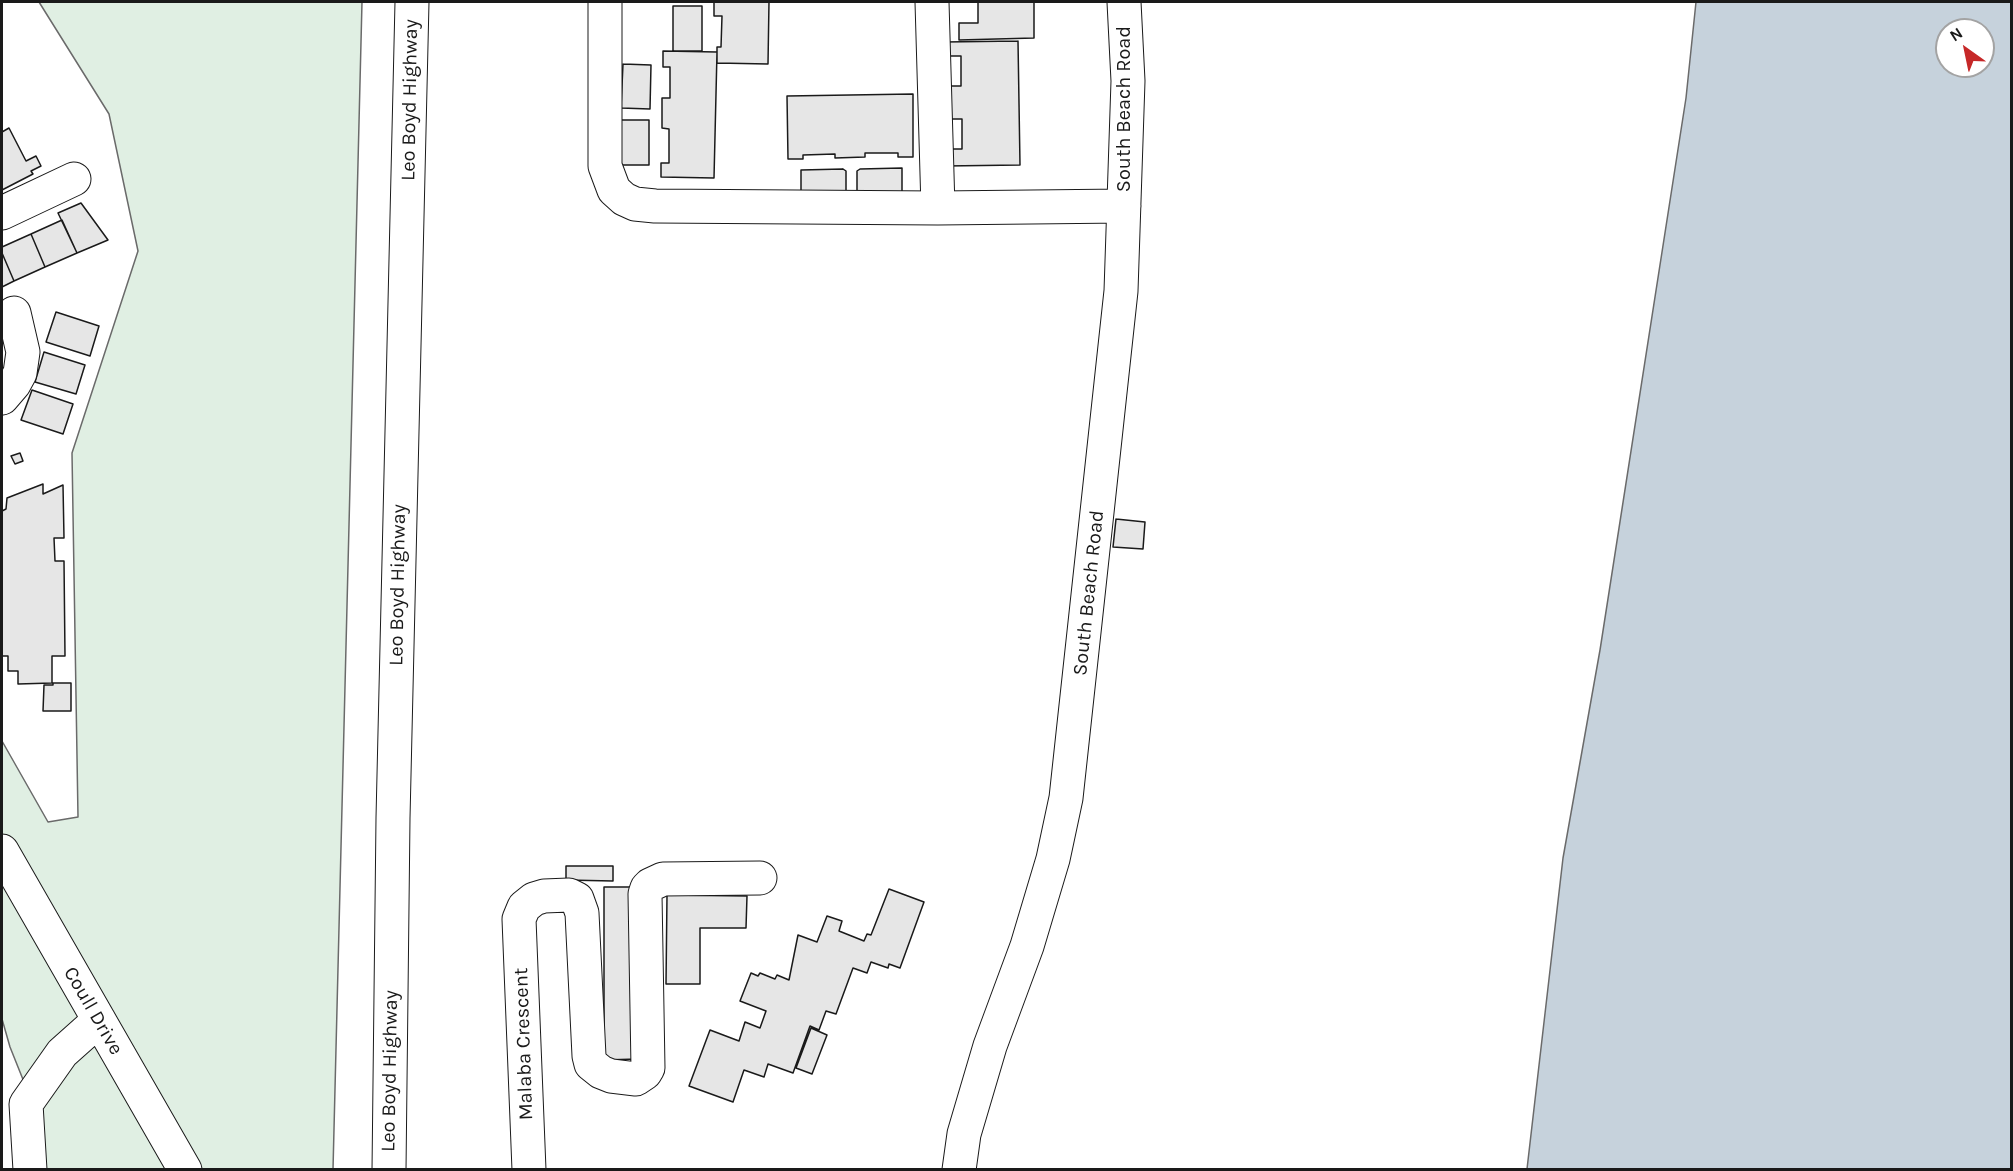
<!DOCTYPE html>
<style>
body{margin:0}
#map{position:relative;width:2013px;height:1171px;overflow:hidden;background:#fff;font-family:Karla,sans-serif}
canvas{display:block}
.frame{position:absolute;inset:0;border:3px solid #1a1a1a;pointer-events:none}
.north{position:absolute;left:1935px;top:18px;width:60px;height:60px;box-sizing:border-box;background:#fff;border:2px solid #a3a3a3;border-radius:50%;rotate:327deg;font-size:16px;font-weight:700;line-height:24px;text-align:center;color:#1a1a1a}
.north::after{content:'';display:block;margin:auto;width:21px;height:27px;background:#c62828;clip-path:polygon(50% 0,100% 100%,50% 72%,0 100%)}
</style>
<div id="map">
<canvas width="2013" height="1171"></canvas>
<div class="frame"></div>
<div class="north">N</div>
</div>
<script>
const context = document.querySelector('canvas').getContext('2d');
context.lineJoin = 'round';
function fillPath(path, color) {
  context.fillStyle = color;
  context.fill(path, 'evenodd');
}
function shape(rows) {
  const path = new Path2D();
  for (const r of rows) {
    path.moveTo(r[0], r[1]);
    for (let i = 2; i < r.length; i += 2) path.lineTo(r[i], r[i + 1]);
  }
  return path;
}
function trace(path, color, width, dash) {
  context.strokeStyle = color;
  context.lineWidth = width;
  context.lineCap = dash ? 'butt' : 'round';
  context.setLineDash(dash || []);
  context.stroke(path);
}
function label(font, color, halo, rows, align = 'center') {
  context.font = font + ' Karla,sans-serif';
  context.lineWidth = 4.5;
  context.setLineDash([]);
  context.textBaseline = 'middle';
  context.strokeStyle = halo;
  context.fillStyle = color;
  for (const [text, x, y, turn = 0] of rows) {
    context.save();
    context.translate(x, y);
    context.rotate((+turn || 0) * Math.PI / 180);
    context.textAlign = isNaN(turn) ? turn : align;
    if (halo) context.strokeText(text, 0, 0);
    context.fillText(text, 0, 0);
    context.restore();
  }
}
const green = shape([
 [39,2,362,2,333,1169,42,1169,42,1127,10,1047,2,1019,2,741,48,822,78,817,72,453,138,251,109,114,39,2]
]);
const water = shape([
 [1696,2,2011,2,2011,1169,1527,1169,1563,858,1600,650,1686,98,1696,2],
 [1947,30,1983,30,1983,66,1947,66,1947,30]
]);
const building = shape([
 [714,2,769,2,768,64,717,63,717,47,721,47,722,16,714,16,714,2],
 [978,2,1034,2,1034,38,959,40,959,23,978,23,978,2],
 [673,6,702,6,702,51,673,51,673,6],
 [1018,41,1020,165,945,166,945,149,962,149,962,119,944,119,944,86,961,86,961,56,944,56,944,42,1018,41],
 [663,51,717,52,714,178,661,177,661,163,669,163,669,129,662,128,662,98,670,98,670,67,663,67,663,51],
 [623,64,651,65,650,109,621,108,623,64],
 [913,94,913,157,898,157,898,153,865,153,865,157,835,158,835,154,803,155,803,159,788,159,787,96,913,94],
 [621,120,649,120,649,165,621,165,621,120],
 [9,128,26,161,36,156,41,166,31,171,33,174,2,190,2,132,9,128],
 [902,168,902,197,857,198,857,171,860,169,902,168],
 [843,169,846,171,846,198,801,199,801,170,843,169],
 [81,203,108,240,77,253,58,213,81,203],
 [62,220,77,253,45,267,31,234,62,220],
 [31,234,45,267,14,281,2,253,2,247,31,234],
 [2,253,14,281,2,287,2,253],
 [56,312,99,326,90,356,46,342,56,312],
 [44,352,85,365,76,394,35,382,44,352],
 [32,390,73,404,63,434,21,420,32,390],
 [20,453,23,461,15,464,11,456,20,453],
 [43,484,43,494,63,485,64,538,54,538,55,561,64,561,65,656,52,656,52,683,18,684,18,671,8,671,8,656,2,656,2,511,6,509,7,498,43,484],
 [1116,519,1145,522,1143,549,1113,547,1116,519],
 [53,683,71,683,71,711,43,711,44,685,53,685,53,683],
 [566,866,613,866,613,881,566,880,566,866],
 [604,887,638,887,638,1059,604,1060,604,887],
 [889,889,924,902,900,968,889,964,888,968,871,962,867,973,853,968,836,1014,826,1011,819,1030,810,1026,793,1073,768,1064,764,1077,744,1070,733,1102,689,1086,710,1030,739,1041,745,1022,760,1028,766,1011,740,1001,751,973,758,976,760,973,775,979,777,975,789,980,798,935,817,942,827,916,842,921,839,931,864,941,867,934,871,935,889,889],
 [667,895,747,896,746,928,700,928,700,984,666,984,667,895],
 [811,1028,827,1035,812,1074,796,1068,811,1028]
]);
const minor = shape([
 [605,2,605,166,614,190,624,199,635,204,655,206,938,208,1124,206],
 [932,2,938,208],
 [2,213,74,179],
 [2,398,14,384,20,373,23,352,14,313],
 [2,851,185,1170],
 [30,1170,26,1104,62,1053,99,1020],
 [529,1170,519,919,524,907,534,899,544,896,569,895,577,899,582,913,589,1056,591,1064,601,1072,611,1076,636,1079,645,1073,648,1068,645,894,647,888,650,885,663,879,760,878],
 [959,1170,964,1134,990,1046,1027,946,1053,859,1066,798,1121,291,1128,81,1124,2]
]);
const major = shape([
 [389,1170,393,818,412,2]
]);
const streetNames = [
 ["Leo Boyd Highway",410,100,-89],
 ["South Beach Road",1124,109,-90],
 ["Leo Boyd Highway",398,585,-89],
 ["South Beach Road",1089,593,-84],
 ["Coull Drive",93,1011,60],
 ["Malaba Crescent",524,1044,-92],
 ["Leo Boyd Highway",390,1071,-89]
];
fillPath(green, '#e0efe3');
trace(green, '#6a6a6a', 1.5);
fillPath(water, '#c6d2dc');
trace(water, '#6a6a6a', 1.5);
fillPath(building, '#e6e6e6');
trace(building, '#1a1a1a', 1.5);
trace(minor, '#1a1a1a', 35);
trace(major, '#1a1a1a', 35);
trace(minor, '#fff', 33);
trace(major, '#fff', 33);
label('20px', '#1a1a1a', '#fff', streetNames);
</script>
